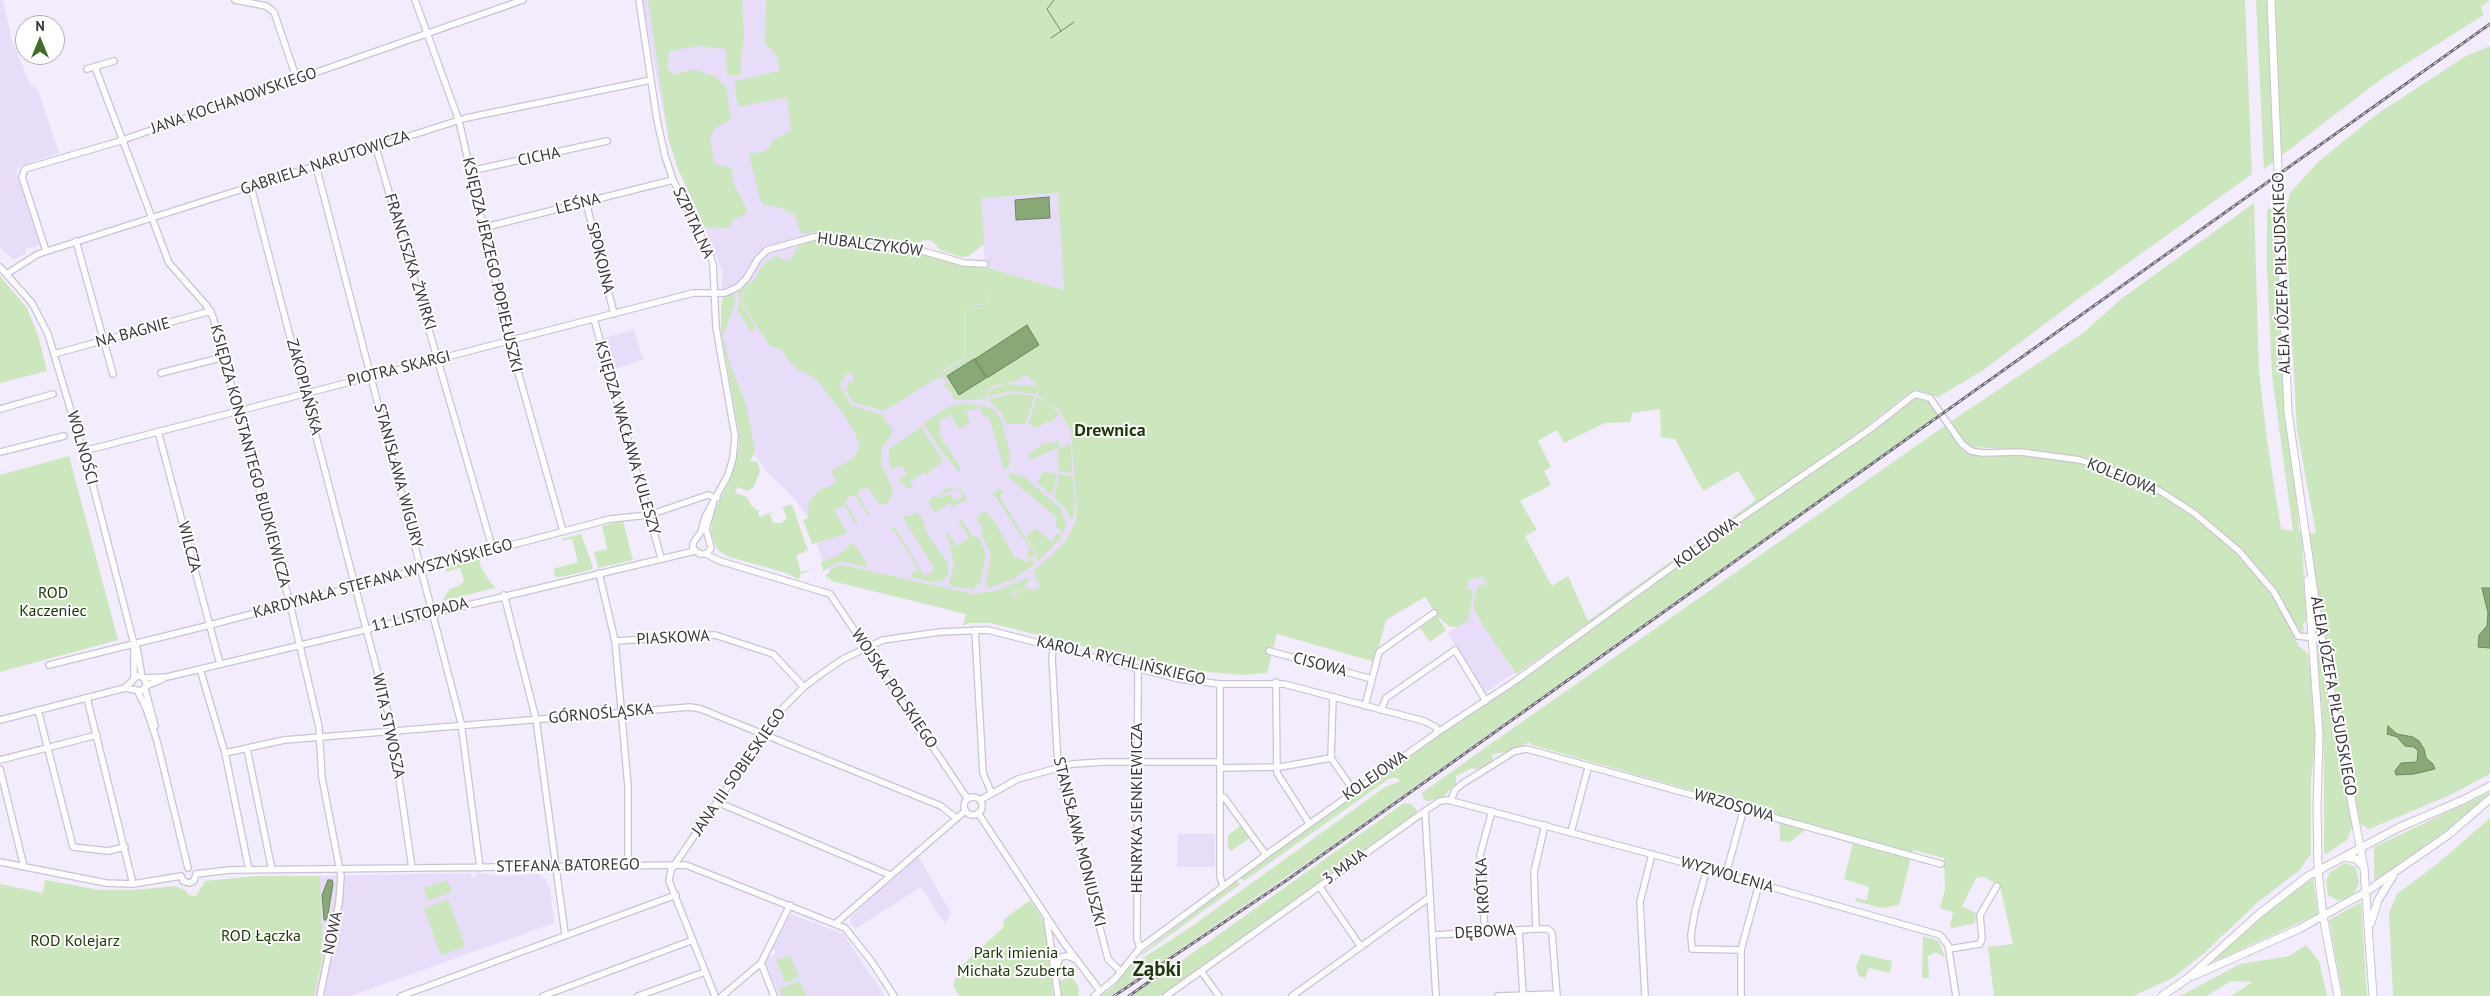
<!DOCTYPE html>
<meta charset="utf-8">
<style>
body{margin:0}
#map{position:relative;width:2490px;height:996px;overflow:hidden;background:#f2ecfd;font-family:"PT Sans",sans-serif}
canvas{display:block}
.north{position:absolute;left:15px;top:15px;width:50px;height:50px;box-sizing:border-box;background:#fff;border:1px solid #afaeb1;border-radius:50%;rotate:0deg;font-size:14px;font-weight:700;line-height:20px;text-align:center;color:#37343c}
.north::after{content:'';display:block;margin:auto;width:18px;height:22px;background:#436c28;clip-path:polygon(50% 0,100% 100%,50% 72%,0 100%)}
</style>
<div id="map">
<canvas width="2490" height="996"></canvas>
<div class="north">N</div>
</div>
<script>
const context = document.querySelector('canvas').getContext('2d');
context.lineJoin = 'round';
function fillPath(path, color) {
  context.fillStyle = color;
  context.fill(path, 'evenodd');
}
function shape(rows) {
  const path = new Path2D();
  for (const r of rows) {
    if (r.length === 3) {
      path.moveTo(r[0] + r[2], r[1]);
      path.arc(r[0], r[1], r[2], 0, 2 * Math.PI);
      continue;
    }
    path.moveTo(r[0], r[1]);
    for (let i = 2; i < r.length; i += 2) path.lineTo(r[i], r[i + 1]);
  }
  return path;
}
function trace(path, color, width, dash) {
  context.strokeStyle = color;
  context.lineWidth = width;
  context.lineCap = dash ? 'butt' : 'round';
  context.setLineDash(dash || []);
  context.stroke(path);
}
function label(font, color, halo, rows, align = 'center') {
  context.font = font + ' "PT Sans",sans-serif';
  context.lineWidth = 4;
  context.setLineDash([]);
  context.textBaseline = 'middle';
  context.strokeStyle = halo;
  context.fillStyle = color;
  for (const [text, x, y, turn = 0] of rows) {
    context.save();
    context.translate(x, y);
    context.rotate((+turn || 0) * Math.PI / 180);
    context.textAlign = isNaN(turn) ? turn : align;
    if (halo) context.strokeText(text, 0, 0);
    context.fillText(text, 0, 0);
    context.restore();
  }
}
const built = shape([
 [0,0,3,0,12,41,30,84,38,90,59,153,18,167,16,171,39,242,37,246,26,249,25,254,15,259,11,258,0,247],
 [642,0,799,0,829,239,877,255,1065,299,1087,645,832,580,831,572,824,565,808,518,792,496,766,471,741,434,722,338,722,270,669,141],
 [1058,193,1064,290,985,267,980,198],
 [634,330,643,360,614,369,604,338],
 [1482,577,1487,584,1473,607,1514,673,1484,694,1448,633,1468,620,1474,591,1467,589,1468,583,1471,579],
 [1178,834,1215,834,1215,867,1177,867],
 [917,854,951,913,945,924,921,887,855,929,850,923,851,917],
 [471,873,472,878,476,877,476,873,503,876,539,874,546,880,547,886,550,886,554,923,350,996,314,996,323,956,320,876],
 [791,914,843,934,885,996,779,996,765,962,769,955,772,957,776,952,772,949]
]);
const green = shape([
 [648,0,742,0,744,39,740,62,741,75,727,75,726,49,699,46,669,51,667,69,675,75,692,69,714,76,726,87,731,120,715,128,710,137,714,164,731,168,733,182,748,212,733,220,728,228,705,227,678,169,669,141],
 [766,0,2245,0,2252,174,2081,297,1982,371,1938,397,1920,391,1906,395,1865,428,1516,674,1484,627,1473,607,1477,587,1483,584,1486,586,1487,584,1482,577,1471,579,1468,583,1467,589,1474,591,1468,621,1457,627,1450,627,1437,616,1446,630,1430,642,1419,627,1436,614,1425,597,1386,620,1375,662,1277,634,1267,673,1244,675,1208,672,1157,665,990,623,970,623,963,626,966,614,832,581,828,576,829,580,825,576,834,567,842,565,973,594,996,591,1027,578,1030,581,1026,582,1026,586,1015,594,1013,591,1011,592,1018,601,1015,594,1028,587,1030,591,1031,588,1033,591,1040,586,1033,572,1065,542,1076,522,1077,508,1071,432,1059,410,1037,395,1038,391,1035,394,1011,391,989,397,988,393,992,389,1006,384,1038,386,1027,376,1021,377,1017,381,993,386,986,392,988,397,978,400,954,400,952,394,944,385,949,381,947,378,944,380,940,374,966,359,966,306,988,304,988,281,987,303,965,306,965,358,939,373,943,381,939,377,884,411,853,402,845,389,848,387,847,383,853,381,854,377,850,373,844,375,844,381,839,384,851,405,886,416,883,418,888,425,892,425,892,436,882,446,881,463,893,490,888,503,883,505,879,504,868,487,860,490,857,494,870,515,868,516,855,495,848,497,845,502,858,523,856,524,844,505,834,511,846,531,846,534,812,544,803,520,808,518,809,501,820,490,836,483,831,471,847,462,857,454,859,445,855,433,842,412,814,377,798,370,786,357,782,349,770,346,741,302,749,284,755,280,759,270,767,261,776,256,788,261,793,256,799,244,810,241,829,241,877,252,902,250,918,253,972,267,985,267,1064,290,1058,193,981,198,984,244,969,256,961,257,940,250,932,241,924,240,917,243,903,241,875,242,824,231,802,234,794,214,778,207,764,205,760,200,749,154,766,151,774,139,791,131,787,97,739,107,736,97,735,81,780,71,776,54,765,43],
 [1660,409,1661,437,1675,439,1703,491,1738,471,1756,500,1588,621,1568,576,1552,586,1525,536,1537,530,1520,501,1551,485,1544,471,1551,467,1538,441,1557,430,1564,443,1605,423,1630,422,1632,413],
 [2256,0,2490,0,2481,7,2484,15,2380,80,2264,169],
 [2490,46,2490,774,2448,796,2369,829,2359,823,2326,654,2308,533,2316,533,2297,430,2285,213,2290,193,2318,162,2377,114,2466,56],
 [2254,203,2259,371,2267,440,2281,529,2293,531,2272,375,2267,268,2267,210,2273,207,2287,431,2293,463,2299,531,2302,532,2302,537,2306,622,2303,623,2304,631,2301,632,2298,631,2276,590,2255,565,2220,531,2193,509,2162,489,2107,465,2083,458,2046,451,1971,447,1966,443,1950,422,2083,333,2121,299],
 [0,276,27,308,38,335,47,371,0,383],
 [749,282,740,302,756,328,751,332,737,310,739,301,738,292],
 [733,294,736,301,723,336,731,367,746,404,753,440,755,452,750,461,758,462,760,471,754,487,748,491,737,487,735,493,747,497,751,505,758,511,762,510,758,513,760,517,775,511,770,514,773,523,781,523,787,518,783,508,777,510,790,504,793,507,808,551,804,550,805,552,796,555,801,572,813,569,804,573,801,573,799,579,783,572,726,556,717,549,711,532,714,512,731,478,739,447,739,434,721,329,721,304,724,297],
 [1014,393,1035,396,1025,424,1007,424,1001,412,989,401,990,399],
 [1037,397,1050,404,1059,414,1052,422,1045,422,1038,428,1028,424],
 [1914,397,1923,397,1930,401,1940,414,1314,858,1111,996,1101,996,1113,987,1129,967,1188,929,1385,787,1400,781,1395,777,1387,780,1244,881,1239,878],
 [963,403,977,405,977,409,965,411,967,413,970,424,959,429,952,417,953,414,939,421,941,425,939,434,943,440,941,442,943,444,945,443,961,469,958,472,947,456,945,457,923,423,949,407],
 [979,405,992,408,1001,419,1010,453,1009,467,1004,470,990,419,982,415],
 [1946,425,1967,451,2046,457,2108,470,2140,484,2192,514,2234,550,2272,593,2299,646,2308,654,2314,692,2316,735,2311,780,2311,855,2306,860,2301,869,2257,903,2201,956,2171,979,2133,996,1994,996,1988,947,2013,944,2000,886,1984,877,1976,878,1962,906,1976,913,1975,923,1953,928,1950,926,1953,912,1940,908,1945,890,1944,858,1913,850,1899,905,1882,908,1855,901,1856,898,1867,900,1869,887,1844,879,1853,844,1805,830,1790,842,1780,841,1779,815,1532,745,1530,742,1507,752,1492,754,1493,760,1486,766,1477,769,1472,768,1456,776,1456,783,1444,796,1430,801,1426,801,1423,797,1422,793,1482,750],
 [921,427,943,461,926,475,925,472,910,482,913,487,909,489,898,480,906,475,904,468,900,465,892,470,890,468,889,449],
 [1057,440,1061,446,1031,460,1028,455,1044,443,1053,443],
 [1069,444,1071,445,1072,474,1059,471,1057,450],
 [69,456,118,640,0,672,0,475],
 [1043,472,1057,474,1052,496,1037,482],
 [1012,473,1026,478,1060,508,1066,523,1064,534,1057,528,1055,521,1057,518,1009,478,1007,476],
 [1059,474,1073,476,1075,509,1072,521,1065,508,1054,498],
 [949,487,954,489,956,487,960,488,967,499,953,507,950,503,935,512,943,527,928,501,934,496,939,498,951,494,954,501,963,497,958,488,937,496],
 [1000,489,1004,493,999,496,1036,555,1028,560,1028,551,1030,549,993,493],
 [985,511,994,521,1014,556,1014,559,1018,557,1027,562,1032,560,1035,564,1013,579,989,588,985,583,990,560,990,551,981,534,983,529,976,517],
 [916,512,923,519,927,534,948,563,948,575,941,581,933,582,911,577,911,574,918,569,894,530,890,531,892,528,898,526,896,529,924,575,931,573,934,568,902,516,910,516],
 [962,520,972,536,979,538,986,554,980,583,972,589,953,587,949,583,954,565,950,544,945,534,948,533,956,546,969,538,959,522],
 [623,521,633,560,598,568,594,552,607,549,602,526],
 [1035,528,1050,540,1050,543,1058,533,1062,537,1037,562,1035,558,1040,554,1037,554,1026,536],
 [581,534,593,567,591,570,556,578,553,569,578,562,572,539,562,541,562,539],
 [853,542,867,563,866,567,840,561,823,571,821,562,839,555],
 [479,558,481,568,491,583,495,586,495,588,442,601,450,589,459,586,464,581,460,568,446,572,445,567],
 [2314,643,2317,643,2318,646,2328,690,2353,825,2347,840,2326,854,2324,853,2324,764,2322,707],
 [2490,792,2490,795,2474,809,2437,839,2376,881,2374,880,2374,847],
 [1404,803,1411,804,1417,810,1416,813,1196,971,1160,996,1132,996],
 [2490,818,2490,996,2393,996,2389,913,2397,894,2436,865],
 [1240,826,1250,838,1231,851,1228,847,1228,835],
 [2345,863,2356,867,2359,884,2353,894,2342,900,2336,900,2328,895,2326,881,2330,872],
 [257,876,320,876,323,956,314,996,0,996,0,884,43,893,45,880,99,890,134,890,175,886,185,890,189,895,196,896,205,881],
 [2313,878,2318,914,2211,963,2267,912],
 [447,880,452,892,428,901,424,888],
 [1236,881,1241,884,1142,955,1142,953],
 [448,899,465,946,441,955,424,909],
 [1030,900,1046,925,1053,996,959,996,953,985,959,968,1003,928,1004,919],
 [2361,902,2367,996,2343,996,2329,920],
 [1923,936,1939,941,1945,958,1936,952,1928,956,1929,978,1922,978],
 [2306,945,2319,961,2327,996,2231,996,2252,982,2231,981,2206,996,2180,996,2240,964,2289,956],
 [1861,954,1892,961,1890,973,1869,968,1865,978,1859,976,1856,967],
 [790,955,799,978,785,983,776,960],
 [1071,977,1079,987,1078,996,1061,996,1059,981],
 [800,981,806,996,782,996,779,989]
]);
const water = shape([
 [1049,197,1050,218,1016,220,1015,200,1049,197],
 [1027,325,1039,345,987,378,975,359,1027,325],
 [974,359,986,378,959,395,947,376,974,359],
 [2482,588,2490,588,2490,648,2478,647,2479,635,2487,626,2488,613,2482,588],
 [2388,726,2397,734,2413,737,2419,741,2424,749,2426,758,2433,764,2435,769,2414,774,2396,775,2395,771,2401,763,2417,762,2418,751,2414,747,2405,746,2397,737,2387,734,2388,726],
 [328,880,332,880,333,884,327,920,324,920,322,895,328,880]
]);
const stream = shape([
 [1054,0,1047,9,1061,31],
 [1051,38,1074,22]
]);
const minor = shape([
 [235,0,266,6,274,12,297,80],
 [415,0,459,121,509,340,563,531],
 [639,0,657,120,665,156,673,180,708,250,713,264,716,327,735,436,733,458,728,475,705,517,701,532,693,543,693,549,700,554,706,554,711,548,706,529,713,504],
 [95,67,169,263,206,305,213,317,290,604,319,727,322,778,341,876,339,903,320,996],
 [87,69,114,61],
 [376,148,493,550],
 [316,166,461,723,480,868],
 [470,171,607,141],
 [251,187,391,724,412,868],
 [586,202,614,314],
 [482,228,673,180],
 [76,241,113,374],
 [46,251,22,177,25,169,120,141,523,0],
 [0,267,32,303,48,334,91,478,134,644,137,648,142,677],
 [8,273,38,254,466,118,651,80],
 [594,319,661,558],
 [54,354,211,311],
 [161,373,224,357],
 [0,409,53,394],
 [158,431,220,664],
 [84,451,693,293,725,293,738,287,746,279,758,259,767,250,814,237,829,236,875,248,909,247,964,263,985,264],
 [0,452,64,436],
 [706,554,720,561,830,594,967,798],
 [599,573,615,641,628,786,628,865],
 [504,595,536,719,565,934],
 [975,630,983,773,991,792],
 [615,641,715,635,773,654,804,687],
 [134,644,134,677],
 [1054,646,1052,657,1058,767,1108,959,1121,972],
 [1269,651,1372,679],
 [49,665,210,625,610,519,649,515,708,495,717,498],
 [1138,668,1137,939,1140,948],
 [200,669,225,753,249,870],
 [144,678,167,677,695,551],
 [1276,682,1277,773,1309,823],
 [1220,684,1220,876,1223,887],
 [146,686,163,679],
 [145,689,155,726],
 [138,692,146,708,157,741,188,868],
 [1333,697,1331,758,1354,791],
 [87,698,133,884],
 [1365,706,1379,652,1434,613],
 [38,710,73,847,108,851,125,847],
 [1381,710,1386,698,1455,650,1486,701],
 [0,720,125,688,141,691,145,688,146,682,143,677,137,676,125,688],
 [247,749,272,870],
 [225,753,284,740,690,707,701,709,941,806,956,818],
 [0,760,97,735],
 [1220,768,1280,767,1331,758],
 [0,769,24,867],
 [973,806,9],
 [1220,797,1224,797,1266,855],
 [980,800,1018,779,1072,764,1103,762,1220,762],
 [1451,800,1455,790,1462,784,1515,751,1527,749,1941,864],
 [717,802,890,875],
 [1425,811,1436,996],
 [978,813,1064,943,1097,987],
 [1545,825,1534,872,1536,929,1548,929,1552,933,1557,996],
 [1571,832,1588,768],
 [0,862,106,883,133,884,181,876],
 [1707,869,1695,911,1691,935,1692,949,1741,950],
 [196,874,229,870,686,865,845,928,872,962,894,996],
 [1726,874,1744,808],
 [181,876,183,881,189,883,194,881,196,874],
 [1319,886,1361,947],
 [1047,920,1058,996],
 [835,924,965,811],
 [1519,930,1523,995],
 [1485,932,1480,855,1492,811],
 [1433,935,1536,929],
 [1949,949,1980,944,1982,938,1980,915,1997,886],
 [761,963,774,996],
 [1056,968,1060,957,1067,956,1075,959],
 [1201,971,1219,996],
 [401,996,676,895],
 [543,996,693,940],
 [638,996,705,972],
 [715,996,669,881,671,870,776,715,804,687,817,677,843,659,883,640,940,632,988,630,1179,679,1220,684,1284,684,1424,721,1436,727,1438,732],
 [722,996,761,963,790,905],
 [1094,996,1115,979,1140,948,1266,855,1438,732,1515,681,1716,535,1869,430,1915,394,1930,398,1962,444,1971,451,1983,453,2021,452,2080,460,2120,473,2160,491,2194,513,2239,551,2274,592,2298,636,2316,638],
 [1166,996,1425,811,1440,801,1448,800,1707,869,1940,935,1948,945,1956,996],
 [1292,996,1430,897],
 [1498,996,1556,994],
 [1645,996,1640,902,1652,854],
 [1741,996,1741,950,1759,884]
]);
const major = shape([
 [2271,0,2288,412,2318,621,2364,868,2373,996],
 [2308,580,2319,735,2317,807,2318,870,2323,916,2338,996],
 [2344,857,2356,859,2364,867],
 [2371,923,2378,900,2393,876],
 [2193,976,2299,929,2366,892,2448,835,2490,799],
 [2162,996,2188,978,2259,914,2308,876,2398,828,2463,800,2490,786]
]);
const rail = shape([
 [1114,996,1287,880,2490,24],
 [1129,996,1160,974]
]);
const streetNames = [
 ["JANA KOCHANOWSKIEGO",234,101,-19],
 ["CICHA",539,157,-12],
 ["GABRIELA NARUTOWICZA",325,163,-18],
 ["LEŚNA",578,204,-14],
 ["SZPITALNA",693,223,65],
 ["HUBALCZYKÓW",870,245,7],
 ["SPOKOJNA",600,258,76],
 ["FRANCISZKA ŻWIRKI",410,262,73],
 ["KSIĘDZA JERZEGO POPIEŁUSZKI",492,265,77],
 ["ALEJA JÓZEFA PIŁSUDSKIEGO",2282,273,-92],
 ["NA BAGNIE",133,333,-15],
 ["PIOTRA SKARGI",399,369,-14],
 ["ZAKOPIAŃSKA",304,387,75],
 ["KSIĘDZA WACŁAWA KULESZY",627,438,74],
 ["WOLNOŚCI",82,448,74],
 ["KSIĘDZA KONSTANTEGO BUDKIEWICZA",250,456,75],
 ["STANISŁAWA WIGURY",398,476,75],
 ["KOLEJOWA",2122,477,22],
 ["KOLEJOWA",1706,543,-36],
 ["WILCZA",189,547,75],
 ["KARDYNAŁA STEFANA WYSZYŃSKIEGO",383,579,-15],
 ["11 LISTOPADA",420,615,-14],
 ["PIASKOWA",673,638,-3],
 ["KAROLA RYCHLIŃSKIEGO",1121,661,13],
 ["CISOWA",1320,665,15],
 ["WOJSKA POLSKIEGO",894,689,56],
 ["ALEJA JÓZEFA PIŁSUDSKIEGO",2333,696,80],
 ["GÓRNOŚLĄSKA",601,714,-5],
 ["WITA STWOSZA",388,726,78],
 ["JANA III SOBIESKIEGO",739,772,-55],
 ["KOLEJOWA",1375,776,-35],
 ["WRZOSOWA",1734,806,16],
 ["HENRYKA SIENKIEWICZA",1137,808,-90],
 ["STANISŁAWA MONIUSZKI",1079,842,76],
 ["STEFANA BATOREGO",568,866,-1],
 ["3 MAJA",1345,867,-36],
 ["WYZWOLENIA",1727,875,16],
 ["KRÓTKA",1483,886,-93],
 ["DĘBOWA",1485,932,-3],
 ["NOWA",333,933,-79]
];
const parkNames = [
 ["ROD",53,593],
 ["Kaczeniec",53,611],
 ["ROD Łączka",261,936],
 ["ROD Kolejarz",75,941],
 ["Park imienia",1016,953],
 ["Michała Szuberta",1016,971]
];
const neighbourhoodNames = [
 ["Drewnica",1110,431]
];
const districtNames = [
 ["Ząbki",1157,970]
];
fillPath(built, '#e7ddf8');
fillPath(green, '#cce7be');
fillPath(water, '#88a876');
trace(water, '#708565', 1);
trace(stream, '#708565', 1);
trace(minor, '#cac3d7', 8);
trace(major, '#cac3d7', 9);
trace(minor, '#fff', 5.5);
trace(major, '#fff', 7);
trace(rail, '#74707b', 3);
trace(rail, '#fff', 1, [4]);
label('16px', '#37343c', '#fff', streetNames);
label('16px', '#173500', '#fff', parkNames);
label('bold 18px', '#1d3909', '#fff', neighbourhoodNames);
label('bold 21px', '#1d3909', '#fff', districtNames);
</script>
